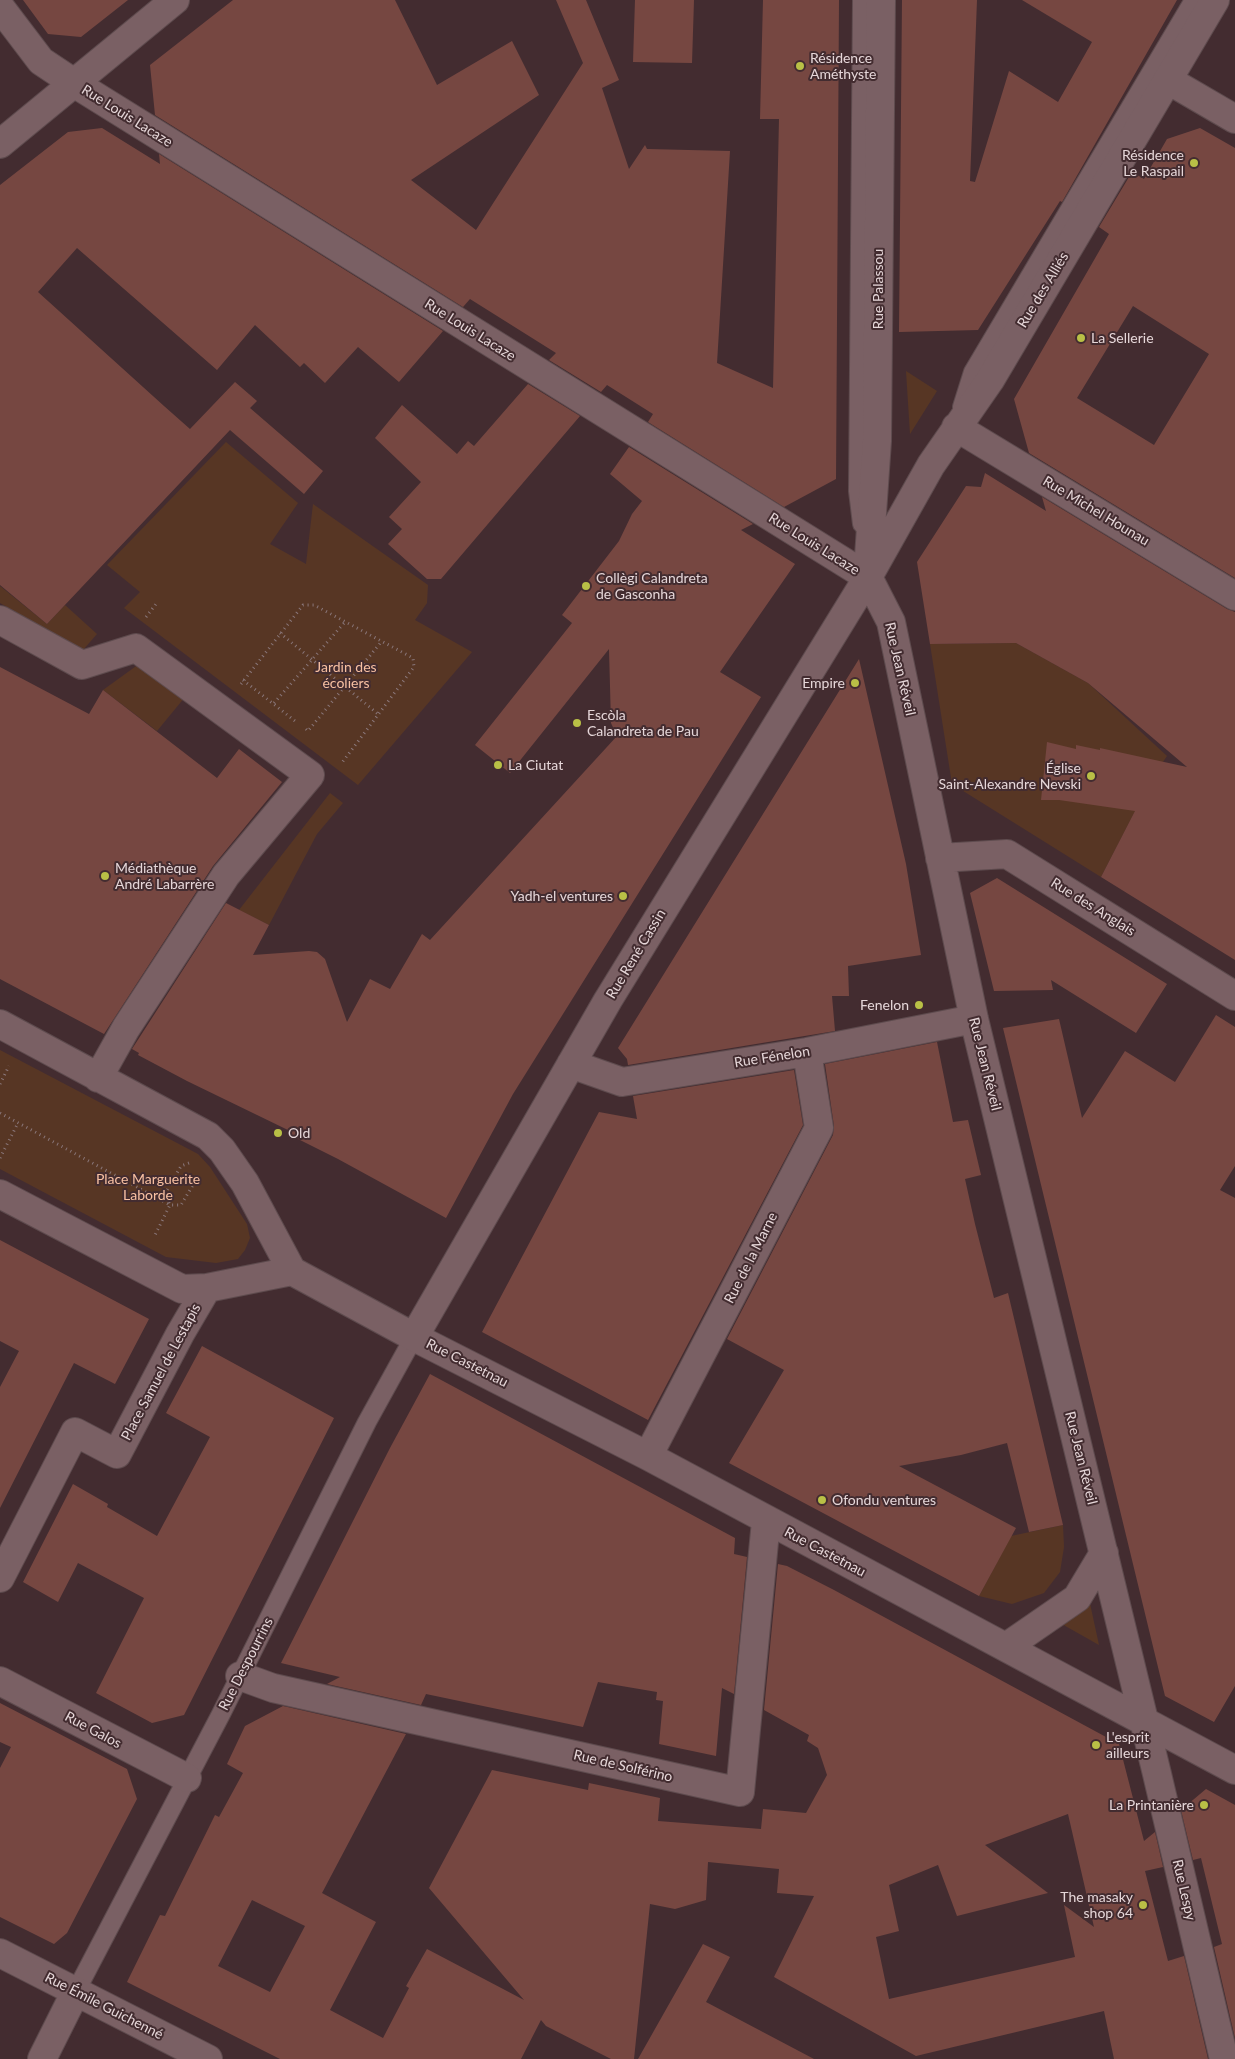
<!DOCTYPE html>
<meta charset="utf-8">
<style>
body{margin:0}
canvas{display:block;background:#432c30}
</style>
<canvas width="1235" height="2059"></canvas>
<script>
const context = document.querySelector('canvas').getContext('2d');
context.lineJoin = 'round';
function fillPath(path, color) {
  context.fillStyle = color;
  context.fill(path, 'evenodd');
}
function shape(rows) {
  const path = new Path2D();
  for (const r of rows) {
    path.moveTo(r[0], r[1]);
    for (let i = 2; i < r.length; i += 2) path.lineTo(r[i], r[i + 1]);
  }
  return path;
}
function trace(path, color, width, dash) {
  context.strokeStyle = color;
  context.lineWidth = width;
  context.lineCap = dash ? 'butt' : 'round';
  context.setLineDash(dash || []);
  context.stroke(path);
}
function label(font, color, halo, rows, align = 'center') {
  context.font = font + ' Lato,sans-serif';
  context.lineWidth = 4;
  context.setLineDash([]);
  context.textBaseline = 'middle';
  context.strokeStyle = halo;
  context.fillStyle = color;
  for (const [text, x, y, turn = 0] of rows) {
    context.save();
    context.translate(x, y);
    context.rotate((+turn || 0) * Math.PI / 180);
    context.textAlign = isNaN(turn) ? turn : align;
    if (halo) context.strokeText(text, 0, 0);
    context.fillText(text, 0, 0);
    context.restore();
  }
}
const green = shape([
 [906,371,937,391,910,434],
 [226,442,298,503,270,544,306,564,313,504,428,585,427,603,415,620,472,652,358,785,124,608,140,592,107,565],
 [0,586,47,624,65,605,97,634,83,650,0,603],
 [1016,643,1088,683,1167,756,1154,775,1101,877,952,784,930,644],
 [139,664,185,697,157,731,103,690],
 [330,793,343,803,317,834,269,925,239,910],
 [0,1050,198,1154,210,1167,247,1224,250,1238,245,1250,238,1259,216,1263,166,1257,0,1169],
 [1063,1525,1064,1547,1060,1572,1044,1593,1012,1604,979,1596,1011,1536],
 [1089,1599,1099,1645,1060,1623]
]);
const building = shape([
 [23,0,128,0,81,37,48,34],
 [233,0,395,0,437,85,512,41,539,95,411,180,476,230,583,63,556,0,586,0,619,80,602,88,629,169,645,145,647,149,730,151,717,363,773,388,779,119,760,119,763,0,839,0,836,479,784,507,648,422,653,414,607,385,601,392,549,360,556,353,470,299,463,307,155,115,150,65],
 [635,0,694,0,692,63,633,62],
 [902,0,977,0,970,181,975,182,1009,71,1058,102,1092,42,1022,0,1177,0,1062,202,1060,201,978,330,899,332],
 [102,128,160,164,159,154,443,331,399,382,358,347,325,383,304,363,300,367,255,325,217,370,77,248,38,292,164,406,190,429,235,382,257,401,250,408,323,471,304,494,230,430,47,624,0,585,0,185,68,132],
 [1200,128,1235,148,1235,578,1029,453,1014,399,1109,234,1099,227,1132,172,1144,179,1167,139],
 [1133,306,1209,354,1154,445,1077,398],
 [528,384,580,416,441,579,427,579,388,544,402,529,389,517,421,482,375,438,402,405,457,454,468,441,474,446],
 [629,447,753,524,741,530,795,564,720,672,761,697,513,1094,446,1218,338,1159,288,1134,290,1131,187,1081,138,1055,139,1053,132,1049,226,903,269,925,253,955,309,951,317,952,325,959,347,1022,370,979,390,989,422,934,430,940,617,736,611,723,609,649,510,773,475,745,572,623,562,615,619,541,632,514,642,501,610,474],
 [985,473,1046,511,1042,497,1227,609,1235,612,1235,960,1101,877,1135,811,1059,800,1041,800,1047,742,1076,749,1076,745,1100,750,1100,748,1187,767,1088,683,1016,643,930,644,917,562,966,486,981,487],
 [859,659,906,864,921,955,848,966,849,996,832,996,835,1031,628,1065,627,1059,618,1048],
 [0,667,89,714,103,690,217,778,239,749,282,782,213,866,104,1034,0,979],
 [997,878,1167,984,1136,1033,1051,980,1053,990,994,991,970,893],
 [1216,1015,1235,1027,1235,1166,1220,1190,1235,1198,1235,1686,1214,1722,1165,1696,1003,1028,1059,1019,1082,1118,1125,1051,1175,1082],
 [937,1042,953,1122,968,1120,981,1175,965,1179,975,1224,994,1298,1008,1293,1063,1525,1029,1532,1007,1443,961,1455,899,1466,1016,1528,979,1596,729,1463,784,1370,727,1339,833,1135,834,1126,825,1064],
 [794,1070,803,1125,648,1420,482,1332,599,1112,637,1119,633,1096],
 [0,1240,149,1319,115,1384,74,1363,0,1508,0,1387,19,1351,0,1341],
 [202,1346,334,1418,184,1715,152,1723,96,1693,144,1598,78,1563,58,1602,23,1582,73,1484,108,1504,107,1507,157,1536,210,1437,166,1413],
 [430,1374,735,1538,734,1554,747,1557,734,1694,722,1688,716,1756,659,1744,663,1701,656,1700,657,1692,598,1682,583,1727,426,1694,421,1705,327,1684,340,1677,281,1663,390,1448],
 [778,1564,787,1566,834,1590,1119,1744,1144,1841,1155,1832,1163,1867,1145,1871,1168,1961,1184,1956,1208,2059,1114,2059,1104,2011,916,2056,774,1977,814,1896,777,1893,779,1869,708,1862,706,1900,675,1909,650,1904,634,2059,611,2059,546,2026,541,2020,521,2059,280,2059,127,1982,160,1915,165,1916,215,1815,219,1817,243,1773,227,1764,245,1726,283,1706,406,1734,322,1893,376,1922,330,2010,383,2038,409,1988,406,1986,427,1949,524,2000,429,1888,492,1770,588,1790,589,1783,660,1798,658,1821,761,1829,763,1809,806,1813,827,1775,818,1748,807,1741,809,1735,764,1710],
 [1068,1814,1094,1927,1064,1905,1075,1957,889,1999,876,1937,899,1931,889,1885,938,1865,957,1916,1048,1893,985,1845],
 [252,1900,305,1926,270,1992,218,1966],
 [0,1703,127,1769,137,1799,67,1933,54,1944,0,1917,0,1768,11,1747,0,1742],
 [1206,1789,1235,1805,1235,2038,1214,1947,1222,1944,1201,1858,1193,1860,1181,1810],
 [703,1944,730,1957,706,2002,814,2059,638,2059]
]);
const path = shape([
 [146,617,156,604],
 [280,633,378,714],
 [243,680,295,721],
 [241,684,303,605,314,605,413,658,414,667,341,764],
 [274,703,345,622],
 [306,729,308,731,382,641],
 [0,1084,9,1066],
 [0,1113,170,1205,154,1237],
 [0,1158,18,1123],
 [189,1163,181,1166,165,1194,170,1205,181,1205,199,1175]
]);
const lane = shape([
 [862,0,858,491,862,524],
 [962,407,973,372,1194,0],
 [76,1991,221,1714,367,1422,414,1337]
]);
const street = shape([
 [0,7,41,61,74,83,868,577],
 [1168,80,1235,119],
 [0,144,175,0],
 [956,427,1235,596],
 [868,571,877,441,881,0],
 [868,577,891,622,974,1019,1157,1774,1224,2059],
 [0,620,82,665,136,648,310,775,226,875,126,1028,98,1078],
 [940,858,1007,854,1235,996],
 [0,1024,208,1136,222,1150,245,1183,292,1271,414,1337,648,1456,1235,1770],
 [571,1064,622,1082,807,1052,974,1019],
 [0,1194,182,1289,207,1288,292,1271],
 [414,1337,608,1000,868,577,931,465,990,380,1215,0],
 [648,1456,819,1128,807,1052],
 [0,1578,75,1432,117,1454,180,1334,207,1288],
 [1006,1647,1077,1598,1104,1553],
 [240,1676,273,1688,740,1792,766,1521],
 [0,1681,187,1778],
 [0,1953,208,2059],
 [42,2059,76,1991]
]);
const markers = [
 [800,66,5,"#b9c046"],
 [1194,163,5,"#b9c046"],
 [1081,338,5,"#b9c046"],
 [586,586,5,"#b9c046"],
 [855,683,5,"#b9c046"],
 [577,723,5,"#b9c046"],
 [498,765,5,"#b9c046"],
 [1091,776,5,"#b9c046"],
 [105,876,5,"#b9c046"],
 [623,896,5,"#b9c046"],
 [919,1005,5,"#b9c046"],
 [278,1133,5,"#b9c046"],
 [822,1500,5,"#b9c046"],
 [1096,1745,5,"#b9c046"],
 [1204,1805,5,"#b9c046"],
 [1143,1905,5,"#b9c046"]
];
const poiNames = [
 ["Résidence",810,58],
 ["Améthyste",810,74],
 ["Résidence",1184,155,"right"],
 ["Le Raspail",1184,171,"right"],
 ["La Sellerie",1091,338],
 ["Collègi Calandreta",596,578],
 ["de Gasconha",596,594],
 ["Empire",845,683,"right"],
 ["Escòla",587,715],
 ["Calandreta de Pau",587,731],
 ["La Ciutat",508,765],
 ["Église",1081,768,"right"],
 ["Saint-Alexandre Nevski",1081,784,"right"],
 ["Médiathèque",115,868],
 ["André Labarrère",115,884],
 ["Yadh-el ventures",613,896,"right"],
 ["Fenelon",909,1005,"right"],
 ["Old",288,1133],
 ["Ofondu ventures",832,1500],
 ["L'esprit",1106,1737],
 ["ailleurs",1106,1753],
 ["La Printanière",1194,1805,"right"],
 ["The masaky",1133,1897,"right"],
 ["shop 64",1133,1913,"right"]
];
const streetNames = [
 ["Rue Louis Lacaze",127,116,32],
 ["Rue Palassou",878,289,-90],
 ["Rue des Alliés",1043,290,-59],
 ["Rue Louis Lacaze",470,330,32],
 ["Rue Michel Hounau",1096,511,31],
 ["Rue Louis Lacaze",814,544,32],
 ["Rue Jean Réveil",900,669,77],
 ["Rue des Anglais",1093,907,32],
 ["Rue René Cassin",636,954,-59],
 ["Rue Fénelon",772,1057,-9],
 ["Rue Jean Réveil",985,1064,76],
 ["Rue de la Marne",751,1258,-63],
 ["Rue Castetnau",467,1363,27],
 ["Place Samuel de Lestapis",161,1372,-62],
 ["Rue Jean Réveil",1081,1458,76],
 ["Rue Castetnau",825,1552,28],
 ["Rue Despourrins",246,1664,-63],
 ["Rue Galos",93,1730,28],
 ["Rue de Solférino",623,1766,13],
 ["Rue Lespy",1184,1890,77],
 ["Rue Émile Guichenné",104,2006,27]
];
const parkNames = [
 ["Jardin des",346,667],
 ["écoliers",346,683],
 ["Place Marguerite",148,1179],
 ["Laborde",148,1195]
];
fillPath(green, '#573624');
fillPath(building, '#764741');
trace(lane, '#5e4b4e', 20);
trace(street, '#5e4b4e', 30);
trace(path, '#8a777a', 3, [1, 4]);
trace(lane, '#7a6064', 18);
trace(street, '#7a6064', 28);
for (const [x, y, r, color] of markers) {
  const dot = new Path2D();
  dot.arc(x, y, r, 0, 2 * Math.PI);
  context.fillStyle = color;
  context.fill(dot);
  trace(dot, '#432c30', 2);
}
label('14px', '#e6d7d9', '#432c30', poiNames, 'left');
label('14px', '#e6d7d9', '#432c30', streetNames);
label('14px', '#f8c0a2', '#432c30', parkNames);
</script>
